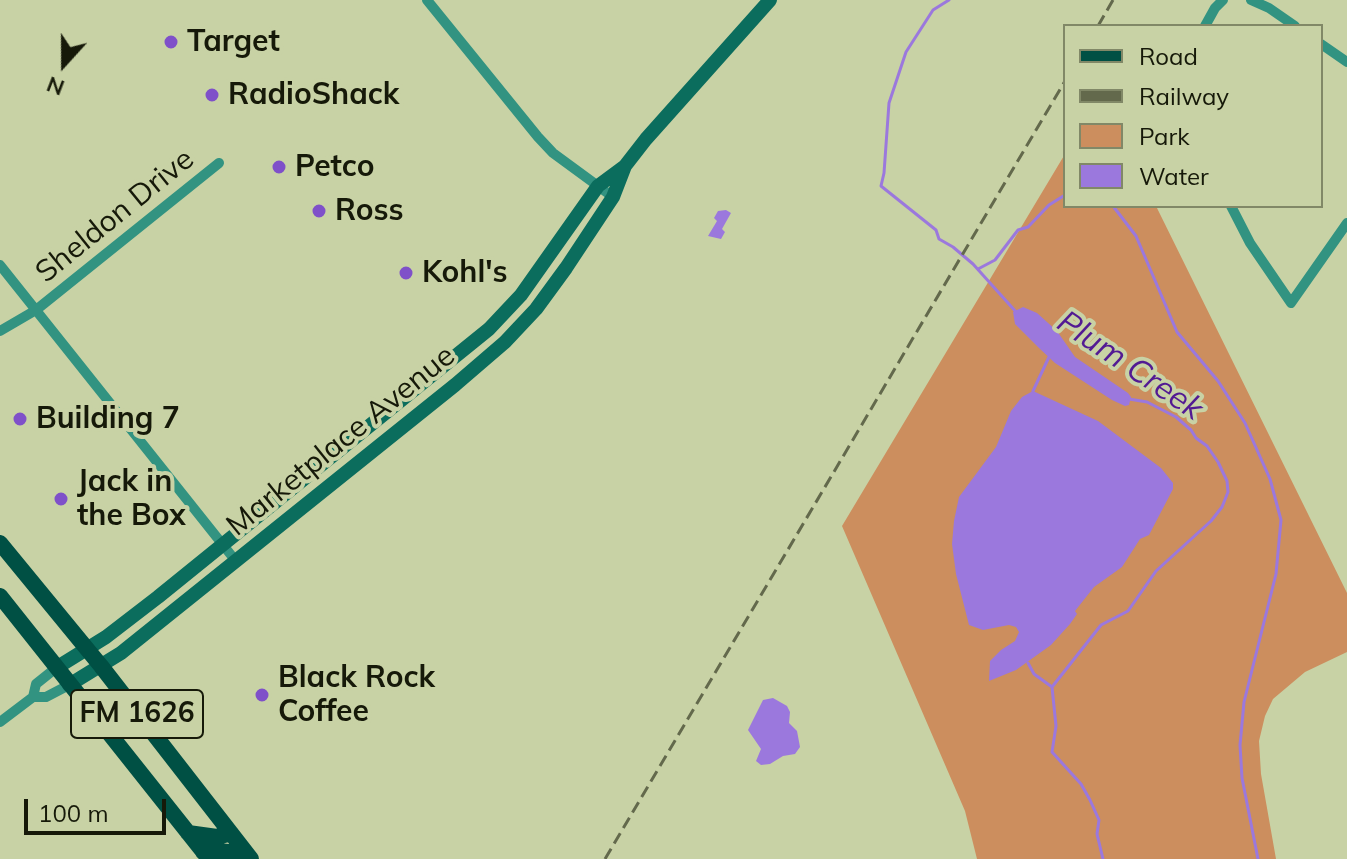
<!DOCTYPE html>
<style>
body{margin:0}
#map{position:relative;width:1347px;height:859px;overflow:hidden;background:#c8d2a5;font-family:Mulish,sans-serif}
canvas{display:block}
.legend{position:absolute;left:1063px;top:24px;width:260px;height:184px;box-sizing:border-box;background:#c8d2a5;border:2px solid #818867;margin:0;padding:10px 14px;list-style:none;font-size:24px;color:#161909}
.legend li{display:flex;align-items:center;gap:16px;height:40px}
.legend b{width:40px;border:2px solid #818867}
.north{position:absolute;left:24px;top:24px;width:80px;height:80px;-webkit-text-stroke:6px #c8d2a5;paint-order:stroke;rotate:201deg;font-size:22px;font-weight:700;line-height:32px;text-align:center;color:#161909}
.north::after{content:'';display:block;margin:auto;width:28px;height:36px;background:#161909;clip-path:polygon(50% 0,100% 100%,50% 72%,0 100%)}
.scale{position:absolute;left:24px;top:799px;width:142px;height:36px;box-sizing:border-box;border:4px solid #161909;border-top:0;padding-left:10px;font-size:24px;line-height:28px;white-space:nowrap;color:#161909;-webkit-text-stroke:6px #c8d2a5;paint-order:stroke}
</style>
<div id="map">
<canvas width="1347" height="859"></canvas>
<ul class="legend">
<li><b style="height:10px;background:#005044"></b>Road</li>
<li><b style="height:10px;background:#63694c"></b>Railway</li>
<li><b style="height:22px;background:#cc8e5e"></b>Park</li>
<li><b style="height:22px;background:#9b78dd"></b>Water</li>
</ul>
<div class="north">N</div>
<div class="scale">100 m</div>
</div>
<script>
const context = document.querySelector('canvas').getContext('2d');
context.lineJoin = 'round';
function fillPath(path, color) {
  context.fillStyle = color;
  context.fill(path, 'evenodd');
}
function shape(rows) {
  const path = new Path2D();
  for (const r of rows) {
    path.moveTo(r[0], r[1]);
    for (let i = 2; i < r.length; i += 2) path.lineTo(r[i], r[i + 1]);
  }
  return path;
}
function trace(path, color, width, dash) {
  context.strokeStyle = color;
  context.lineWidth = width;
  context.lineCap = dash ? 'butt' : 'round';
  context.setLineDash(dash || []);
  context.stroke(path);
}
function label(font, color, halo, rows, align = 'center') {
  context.font = font + ' Mulish,sans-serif';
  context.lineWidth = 8;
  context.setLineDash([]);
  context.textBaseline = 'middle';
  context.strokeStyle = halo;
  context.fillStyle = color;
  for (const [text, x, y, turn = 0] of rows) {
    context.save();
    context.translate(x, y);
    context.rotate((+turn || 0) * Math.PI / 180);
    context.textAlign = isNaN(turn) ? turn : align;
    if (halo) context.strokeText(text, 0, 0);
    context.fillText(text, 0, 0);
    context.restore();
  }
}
const green = shape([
 [1065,154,1065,206,1156,206,1347,593,1347,652,1305,672,1273,699,1265,716,1259,741,1261,774,1276,859,977,859,965,811,842,526]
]);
const water = shape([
 [726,210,731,213,722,229,725,232,721,239,708,236,717,221,714,218,718,211],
 [1023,307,1037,313,1057,331,1075,357,1128,393,1131,397,1129,405,1125,406,1112,400,1055,363,1039,348,1015,324,1013,312],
 [1033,391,1098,421,1161,468,1173,483,1173,489,1149,535,1140,539,1122,567,1094,587,1075,611,1077,614,1070,624,1051,645,1016,670,989,681,990,661,1001,650,1015,641,1019,632,1016,627,1009,625,983,630,969,625,956,574,952,544,954,521,959,497,996,447,1011,411,1022,397],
 [773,698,787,706,790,712,789,723,797,731,800,747,795,754,783,756,770,764,761,765,756,761,761,749,748,730,763,700]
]);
const stream = shape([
 [949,0,933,10,906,52,889,103,884,173,881,186,936,230,939,239,953,247,973,264,1017,313],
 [1113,206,1136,236,1177,332,1218,381,1245,423,1270,479,1281,520,1276,574,1244,702,1240,745,1242,778,1258,859],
 [978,269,995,260,1018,230,1028,227,1049,205,1065,195],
 [1033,391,1049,357],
 [1028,663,1034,674,1052,687],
 [1103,859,1097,834,1099,820,1090,800,1081,784,1052,752,1056,726,1052,687,1101,625,1128,611,1156,571,1211,521,1222,507,1228,492,1227,481,1218,462,1207,446,1196,438,1191,430,1176,417,1147,402,1129,399]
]);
const street = shape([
 [427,0,538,137,553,153,613,197],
 [1251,0,1269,8,1295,26],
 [1205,26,1215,8,1223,0],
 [1321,44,1347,62],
 [1231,206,1250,243,1291,303,1347,223],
 [0,265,235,560],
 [0,331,36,310,219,163],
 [33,697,36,684,56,668],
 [0,722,33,697,46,697,69,685]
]);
const secondary = shape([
 [56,668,106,637,158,597,489,329,521,295,598,186,625,166,646,139,770,0],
 [69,685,121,653,455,385,505,342,536,309,566,268,613,197,625,166]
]);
const primary = shape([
 [0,543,101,666,251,859],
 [0,596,209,859],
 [188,833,217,837,231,833],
 [203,852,209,850,247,854]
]);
const rail = shape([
 [1098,26,1113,0],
 [605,859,1065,81]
]);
const markers = [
 [171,42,8,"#7f50c9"],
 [212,95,8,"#7f50c9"],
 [279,167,8,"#7f50c9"],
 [319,211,8,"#7f50c9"],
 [406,273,8,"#7f50c9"],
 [20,419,8,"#7f50c9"],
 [61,499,8,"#7f50c9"],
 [262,695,8,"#7f50c9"]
];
const shields = [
 [137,714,132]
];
const shieldNames = [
 ["FM 1626",137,714]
];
const poiNames = [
 ["Target",187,42],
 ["RadioShack",228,95],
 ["Petco",295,167],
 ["Ross",335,211],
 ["Kohl's",422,273],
 ["Building 7",36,419],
 ["Jack in",77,482],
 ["the Box",77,516],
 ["Black Rock",278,678],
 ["Coffee",278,712]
];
const streetNames = [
 ["Sheldon Drive",115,216,-39],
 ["Marketplace Avenue",341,441,-39]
];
const waterNames = [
 ["Plum Creek",1130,366,34]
];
fillPath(green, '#cc8e5e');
fillPath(water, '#9b78dd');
trace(stream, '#9b78dd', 3);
trace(street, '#329381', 10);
trace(secondary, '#0b6d5d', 14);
trace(primary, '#005044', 16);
trace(rail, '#63694c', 3, [12, 6]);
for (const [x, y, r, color] of markers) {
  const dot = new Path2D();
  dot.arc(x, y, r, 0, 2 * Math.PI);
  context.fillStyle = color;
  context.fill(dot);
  trace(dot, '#c8d2a5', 3);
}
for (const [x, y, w] of shields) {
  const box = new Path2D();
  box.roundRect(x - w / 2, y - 24, w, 48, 6);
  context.fillStyle = '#c8d2a5';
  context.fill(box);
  trace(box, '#161909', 2);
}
label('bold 28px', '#161909', null, shieldNames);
label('bold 30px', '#161909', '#c8d2a5', poiNames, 'left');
label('30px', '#161909', '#c8d2a5', streetNames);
label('italic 32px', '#521a93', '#c8d2a5', waterNames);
</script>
